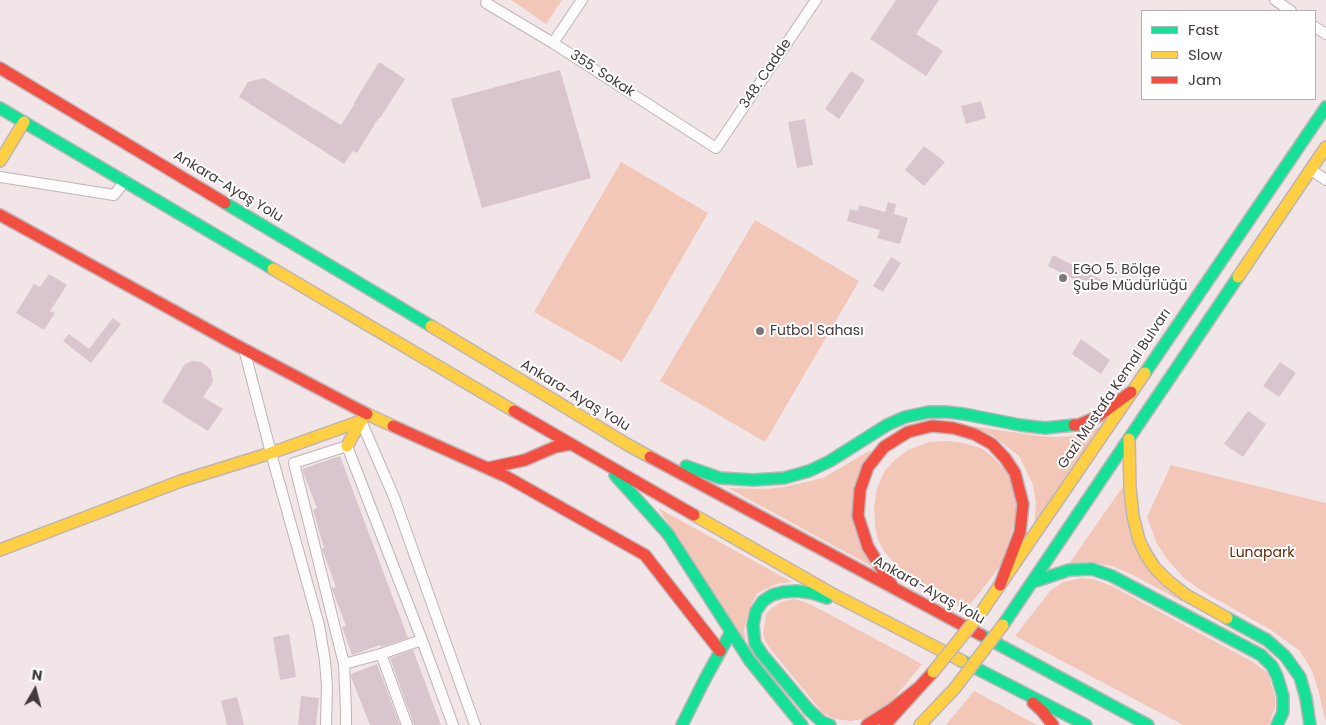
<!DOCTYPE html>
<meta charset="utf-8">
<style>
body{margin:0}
#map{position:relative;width:1326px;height:725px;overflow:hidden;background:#f2e5e7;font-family:Poppins,sans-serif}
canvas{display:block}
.legend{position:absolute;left:1141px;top:10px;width:175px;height:90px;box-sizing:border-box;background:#fff;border:1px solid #b4b0b1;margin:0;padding:6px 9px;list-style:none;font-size:15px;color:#433a3b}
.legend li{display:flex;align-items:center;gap:10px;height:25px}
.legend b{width:25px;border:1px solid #b4b0b1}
.north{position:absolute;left:10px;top:665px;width:50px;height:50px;-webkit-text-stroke:4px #fff;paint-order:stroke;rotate:8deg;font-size:14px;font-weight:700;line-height:20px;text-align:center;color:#433a3b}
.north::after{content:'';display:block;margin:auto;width:18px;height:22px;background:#433a3b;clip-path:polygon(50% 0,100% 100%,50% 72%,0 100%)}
</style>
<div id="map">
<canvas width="1326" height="725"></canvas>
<ul class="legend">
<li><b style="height:6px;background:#16e098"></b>Fast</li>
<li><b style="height:6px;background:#ffcf43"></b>Slow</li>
<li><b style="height:6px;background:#f24e42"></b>Jam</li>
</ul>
<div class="north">N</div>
</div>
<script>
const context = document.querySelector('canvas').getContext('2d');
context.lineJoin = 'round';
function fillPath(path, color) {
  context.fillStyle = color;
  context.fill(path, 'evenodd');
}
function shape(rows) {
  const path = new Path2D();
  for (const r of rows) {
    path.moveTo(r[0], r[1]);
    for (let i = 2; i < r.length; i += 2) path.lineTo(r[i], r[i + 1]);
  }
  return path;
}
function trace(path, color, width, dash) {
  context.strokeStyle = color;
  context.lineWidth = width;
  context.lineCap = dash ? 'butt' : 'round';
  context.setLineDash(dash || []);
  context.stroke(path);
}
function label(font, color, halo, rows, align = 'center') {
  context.font = font + ' Poppins,sans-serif';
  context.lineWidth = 4;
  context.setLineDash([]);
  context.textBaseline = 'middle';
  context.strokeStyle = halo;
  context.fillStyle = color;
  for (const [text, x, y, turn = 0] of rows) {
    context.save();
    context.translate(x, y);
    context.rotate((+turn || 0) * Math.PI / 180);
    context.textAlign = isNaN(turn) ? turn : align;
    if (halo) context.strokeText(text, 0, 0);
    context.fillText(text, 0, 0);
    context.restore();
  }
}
const green = shape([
 [511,0,562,0,546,24],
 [621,162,708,213,622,362,534,312],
 [755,220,859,281,765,442,660,381],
 [958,424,1039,436,1056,437,1078,436,1102,426,1034,527,1036,503,1033,485,1026,470,1019,456,992,435],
 [948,441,963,443,981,448,993,457,1005,470,1014,486,1017,515,1001,565,966,610,911,580,894,563,883,550,877,537,875,525,874,507,877,488,885,470,896,459,908,450,929,442],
 [871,450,859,484,873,567,728,488,766,489,784,487,823,478],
 [1171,465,1326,503,1326,723,1318,689,1312,671,1300,651,1271,630,1202,591,1184,578,1167,559,1157,544,1147,517],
 [1126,482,1127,507,1183,602,1133,575,1112,566,1094,563,1069,564],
 [658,508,792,582,776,584,758,593,752,603,747,617,744,630,746,643],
 [1083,578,1093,579,1112,586,1253,662,1268,673,1275,697,1275,707,1269,725,1183,725,1015,636,1051,590,1063,582],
 [795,599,810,604,922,664,884,711,863,719,850,721,835,719,823,713,771,650,765,641,763,634,766,614,773,607,783,601],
 [974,691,1037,725,946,725]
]);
const building = shape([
 [896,0,939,0,916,34,943,51,926,76,870,39],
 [379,62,405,79,380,118,378,119,357,153,353,151,344,164,239,97,248,82,264,78,341,125,354,105,354,103],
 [560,70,591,178,482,208,451,99],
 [851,71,865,80,839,119,825,109],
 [981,101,986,118,966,124,961,106],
 [805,119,813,165,797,168,788,122],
 [924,146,945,162,924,186,905,170],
 [888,202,896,204,894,214,908,218,900,244,877,238,880,230,847,221,850,209,858,211,859,205,885,212],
 [1053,255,1102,280,1096,291,1048,266],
 [891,257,901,263,883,292,873,286],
 [49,274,67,285,50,311,55,313,44,330,16,313,34,284,40,287],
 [113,318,121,324,91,363,63,341,69,334,89,349],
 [1081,339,1110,360,1101,374,1072,354],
 [192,361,201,362,208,367,211,370,213,382,203,397,223,409,208,431,162,402,185,364],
 [1280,362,1296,373,1279,397,1263,386],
 [1248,411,1266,424,1243,457,1224,444],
 [340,456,408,638,381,647,380,645,352,655,342,627,346,626,332,589,332,588,336,587,324,554,322,549,324,548,313,510,317,508,302,469],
 [289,634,296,677,280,680,273,637],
 [413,650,435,709,441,725,414,725,390,658],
 [377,664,400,725,370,725,351,677,351,674],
 [301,696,319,698,316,725,298,725],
 [237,697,244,725,227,725,221,701]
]);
const street = shape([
 [1275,0,1291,11],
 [486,3,553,43,716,148,816,0],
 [1315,27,1326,34],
 [553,43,582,0],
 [1311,170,1326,180],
 [0,177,114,195,125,181],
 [244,349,271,453,319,625,325,661,327,686,326,725],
 [361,421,394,497,475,725],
 [381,654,407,725],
 [344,664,381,654,422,640],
 [346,725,346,711,344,664,294,463,347,446,422,640,453,725]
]);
const fast = shape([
 [0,108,273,269],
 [225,203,431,326],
 [1145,373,1326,107],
 [686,466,720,478,753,480,784,478,809,471,830,461,887,425,905,417,929,412,947,412,964,414,1020,425,1045,428,1074,425],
 [615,475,668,534,750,661,802,725],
 [1033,582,1069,570,1092,569,1112,576,1261,655,1272,666,1277,676,1283,696,1283,712,1277,725],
 [827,598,812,593,797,591,783,592,772,595,763,601,756,611,753,625,755,643,762,654,809,710,822,722,830,725],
 [1227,618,1267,640,1285,656,1300,677,1306,698,1310,725],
 [1003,625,1238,277],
 [981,635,1148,725],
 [962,661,1086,725],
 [682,725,705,679,731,632]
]);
const slow = shape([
 [0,161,24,122],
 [273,269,514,411],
 [1238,277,1326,147],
 [431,326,628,445,650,457],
 [1129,439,1130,488,1133,516,1139,540,1146,555,1155,568,1168,581,1186,595,1227,618],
 [347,446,361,421],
 [694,515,838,597,962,661],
 [0,550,181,481,271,453,361,421,367,414,393,426],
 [980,614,1145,373],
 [920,725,955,688]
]);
const jam = shape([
 [0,68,225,203],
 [0,215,236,345,367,414],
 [514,411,694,515],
 [1074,425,1078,425,1097,417,1131,392],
 [393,426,507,477,645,555,720,651],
 [650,457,981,635],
 [488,468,525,460,555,447,571,444],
 [893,587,868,547,858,516,860,490,868,467,884,447,908,432,932,426,953,428,974,434,992,444,1005,458,1015,473,1023,504,1020,532,1000,585],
 [1033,703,1042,711,1053,725],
 [867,725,892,709,918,688],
 [885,725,933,672]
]);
const slowBridge = shape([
 [933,672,980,614],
 [955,688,1003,625]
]);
const markers = [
 [1063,278,5,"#807677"],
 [760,331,5,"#807677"]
];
const streetNames = [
 ["355. Sokak",602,74,33],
 ["348. Cadde",766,74,-56],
 ["Ankara-Ayaş Yolu",228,187,31],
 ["Gazi Mustafa Kemal Bulvarı",1115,389,-56],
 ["Ankara-Ayaş Yolu",575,396,31],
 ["Ankara-Ayaş Yolu",929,591,29]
];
const poiNames = [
 ["EGO 5. Bölge",1073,270],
 ["Şube Müdürlüğü",1073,286],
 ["Futbol Sahası",770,331]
];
const parkNames = [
 ["Lunapark",1262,553]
];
fillPath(green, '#f3c7b7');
fillPath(building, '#d8c5cd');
trace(street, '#beb4b6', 12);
trace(fast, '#beb4b6', 14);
trace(slow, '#beb4b6', 14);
trace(jam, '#beb4b6', 14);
trace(street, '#fdfbfb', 10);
trace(fast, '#16e098', 11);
trace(slow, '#ffcf43', 11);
trace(jam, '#f24e42', 11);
trace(slowBridge, '#beb4b6', 14, []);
trace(slowBridge, '#ffcf43', 11);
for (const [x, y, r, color] of markers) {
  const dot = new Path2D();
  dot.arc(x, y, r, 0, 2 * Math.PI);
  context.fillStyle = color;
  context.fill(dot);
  trace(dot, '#fff', 2);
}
label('14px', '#433a3b', '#fff', streetNames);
label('14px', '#433a3b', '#fff', poiNames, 'left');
label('14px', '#652806', '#fff', parkNames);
</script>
